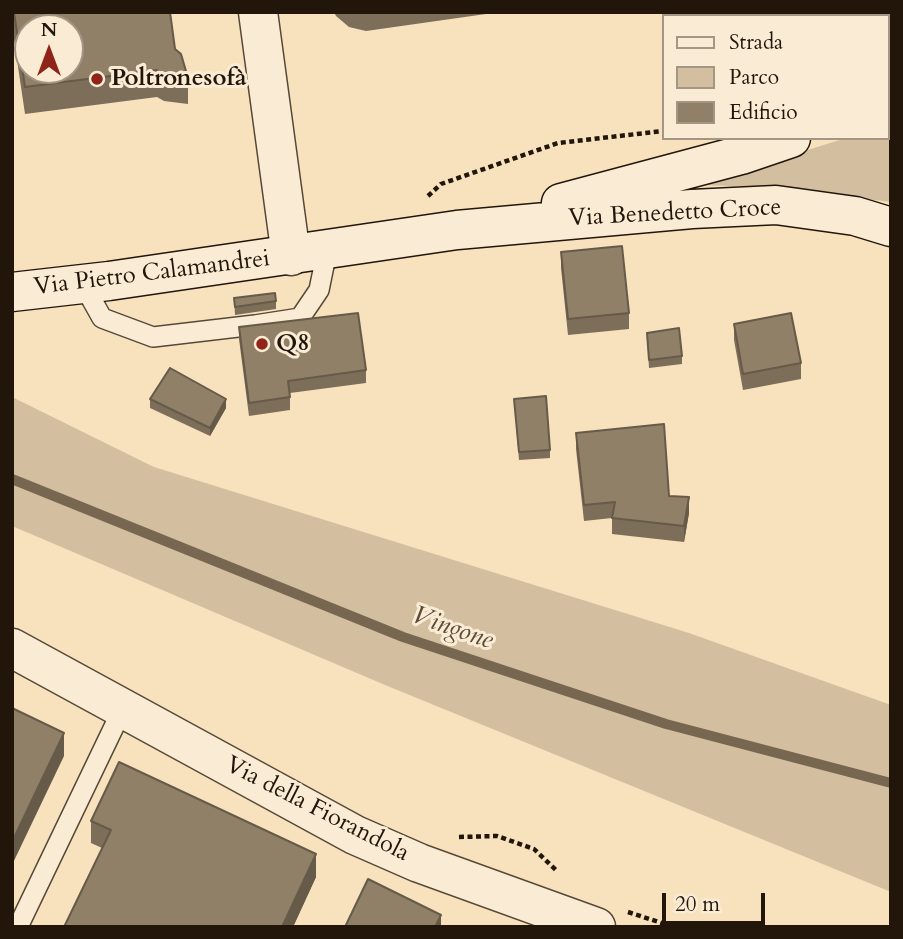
<!DOCTYPE html>
<meta charset="utf-8">
<style>
body{margin:0}
#map{position:relative;width:903px;height:939px;overflow:hidden;background:#f7e2bd;font-family:Cardo,serif}
canvas{display:block}
.frame{position:absolute;inset:0;border:14px solid #22160b;pointer-events:none}
.legend{position:absolute;left:662px;top:14px;width:228px;height:126px;box-sizing:border-box;background:#faecd4;border:2px solid #a49684;margin:0;padding:9px 12px;list-style:none;font-size:21px;color:#22160b}
.legend li{display:flex;align-items:center;gap:14px;height:35px}
.legend b{width:35px;border:2px solid #a49684}
.north{position:absolute;left:14px;top:14px;width:70px;height:70px;box-sizing:border-box;background:#faecd4;border:2px solid #a49684;border-radius:50%;rotate:0deg;font-size:19px;font-weight:700;line-height:28px;text-align:center;color:#22160b}
.north::after{content:'';display:block;margin:auto;width:24px;height:32px;background:#8f2418;clip-path:polygon(50% 0,100% 100%,50% 72%,0 100%)}
.scale{position:absolute;left:662px;top:893px;width:103px;height:32px;box-sizing:border-box;border:4px solid #22160b;border-top:0;padding-left:9px;font-size:21px;line-height:24px;white-space:nowrap;color:#22160b;-webkit-text-stroke:5px #faecd4;paint-order:stroke}
</style>
<div id="map">
<canvas width="903" height="939"></canvas>
<div class="frame"></div>
<ul class="legend">
<li><b style="height:9px;background:#faecd4"></b>Strada</li>
<li><b style="height:19px;background:#d3bf9f"></b>Parco</li>
<li><b style="height:19px;background:#918068"></b>Edificio</li>
</ul>
<div class="north">N</div>
<div class="scale">20 m</div>
</div>
<script>
const context = document.querySelector('canvas').getContext('2d');
context.lineJoin = 'round';
function fillPath(path, color) {
  context.fillStyle = color;
  context.fill(path, 'evenodd');
}
function shape(rows) {
  const path = new Path2D();
  for (const r of rows) {
    path.moveTo(r[0], r[1]);
    for (let i = 2; i < r.length; i += 2) path.lineTo(r[i], r[i + 1]);
  }
  return path;
}
function trace(path, color, width, dash) {
  context.strokeStyle = color;
  context.lineWidth = width;
  context.lineCap = dash ? 'butt' : 'round';
  context.setLineDash(dash || []);
  context.stroke(path);
}
function label(font, color, halo, rows, align = 'center') {
  context.font = font + ' Cardo,serif';
  context.lineWidth = 6;
  context.setLineDash([]);
  context.textBaseline = 'middle';
  context.strokeStyle = halo;
  context.fillStyle = color;
  for (const [text, x, y, turn = 0] of rows) {
    context.save();
    context.translate(x, y);
    context.rotate((+turn || 0) * Math.PI / 180);
    context.textAlign = isNaN(turn) ? turn : align;
    if (halo) context.strokeText(text, 0, 0);
    context.fillText(text, 0, 0);
    context.restore();
  }
}
const green = shape([
 [889,115,891,202,765,187,696,185,846,138,887,138],
 [12,397,154,467,689,633,891,705,891,892,385,685,12,526]
]);
const stream = shape([
 [12,479,403,637,666,724,891,783]
]);
const path = shape([
 [428,196,441,184,558,143,663,131],
 [459,837,497,836,534,849,558,872],
 [628,912,674,927]
]);
const lane = shape([
 [83,284,102,318,153,337,255,325,300,318,319,290,327,251],
 [18,927,123,708]
]);
const street = shape([
 [258,12,291,256],
 [12,648,355,835,419,863,596,927]
]);
const secondary = shape([
 [887,99,891,97],
 [561,203,741,155,791,138],
 [12,292,109,281,457,230,692,209,776,205,855,216,891,227]
]);
const wall = shape([
 [12,12,170,12,175,49,188,78,188,104,164,101,157,97,25,114,12,26],
 [334,12,486,12,486,14,366,31,349,27,336,16],
 [561,252,629,313,629,329,568,335,561,268],
 [234,298,276,301,276,309,235,315],
 [734,324,801,363,801,379,743,390,734,340],
 [239,327,366,370,366,383,290,393,290,410,249,416,239,339],
 [647,333,682,356,682,364,649,368],
 [150,399,226,408,210,436,150,408],
 [514,399,550,450,550,458,519,460],
 [576,433,669,496,689,513,684,542,612,534,612,518,584,521,576,449],
 [91,821,316,877,293,927,64,927,102,848,91,843]
]);
const shadedWall = shape([
 [226,399,226,408,210,436,210,428],
 [689,497,689,513,684,542,684,526],
 [64,733,64,756,12,865,12,842],
 [316,854,316,877,293,927,282,927],
 [441,915,441,927,435,927]
]);
const building = shape([
 [14,12,170,12,175,49,181,54,188,78,164,75,157,70,25,87,14,12],
 [28,28,70,28,70,70,28,70,28,28],
 [622,246,629,313,568,319,561,252,622,246],
 [275,293,276,301,235,307,234,298,275,293],
 [358,313,366,370,288,381,290,397,249,403,239,327,358,313],
 [791,313,801,363,743,374,734,324,791,313],
 [679,328,682,356,649,360,647,333,679,328],
 [170,368,226,399,210,428,150,399,170,368],
 [546,396,550,450,519,452,514,399,546,396],
 [664,424,669,496,689,497,684,526,612,518,615,502,584,505,576,433,664,424],
 [12,708,64,733,12,842,12,708],
 [119,762,316,854,282,927,64,927,111,830,91,821,119,762],
 [368,879,441,915,435,927,345,927,368,879]
]);
const markers = [
 [97,79,7,"#8f2418"],
 [262,344,7,"#8f2418"]
];
const poiNames = [
 ["Poltronesofà",111,79],
 ["Q8",276,344]
];
const streetNames = [
 ["Via Benedetto Croce",675,214,-3],
 ["Via Pietro Calamandrei",152,274,-7],
 ["Via della Fiorandola",317,810,27]
];
const waterNames = [
 ["Vingone",452,629,19]
];
fillPath(green, '#d3bf9f');
trace(stream, '#776751', 10);
trace(lane, '#574938', 22);
trace(street, '#574938', 41);
trace(secondary, '#22160b', 41);
trace(path, '#22160b', 4.5, [5, 3.5]);
trace(lane, '#faecd4', 19);
trace(street, '#faecd4', 38);
trace(secondary, '#faecd4', 38);
fillPath(wall, '#7d6e59');
fillPath(shadedWall, '#665a49');
fillPath(building, '#918068');
trace(building, '#665a49', 2);
for (const [x, y, r, color] of markers) {
  const dot = new Path2D();
  dot.arc(x, y, r, 0, 2 * Math.PI);
  context.fillStyle = color;
  context.fill(dot);
  trace(dot, '#faecd4', 2.5);
}
label('bold 24px', '#22160b', '#faecd4', poiNames, 'left');
label('24px', '#22160b', '#faecd4', streetNames);
label('italic 26px', '#5a4c3a', '#faecd4', waterNames);
</script>
